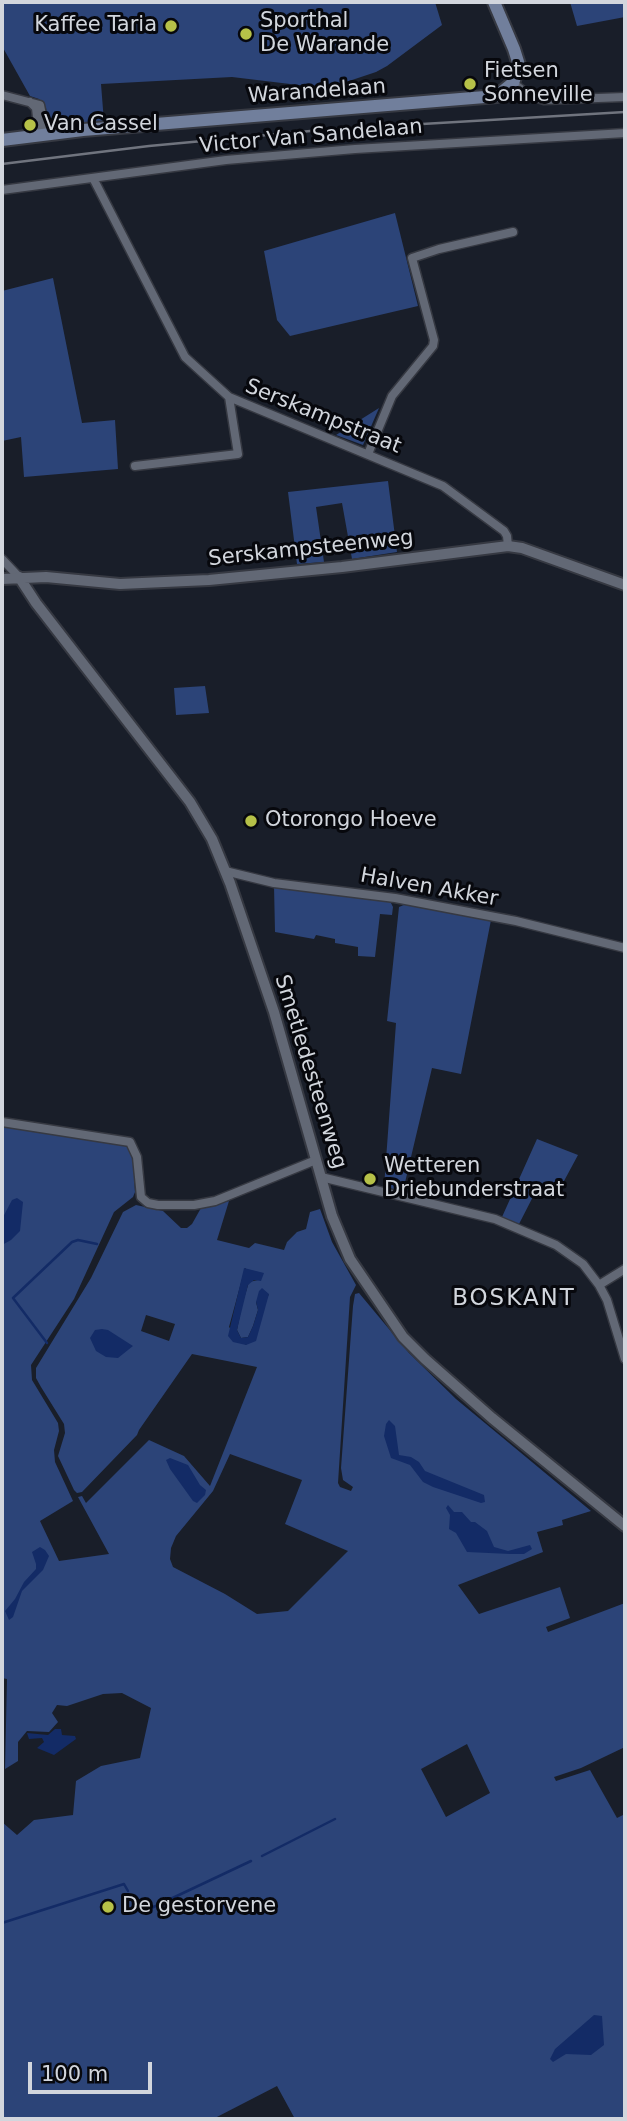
<!DOCTYPE html>
<style>
body{margin:0}
#map{position:relative;width:627px;height:2121px;overflow:hidden;background:#191e29;font-family:"DejaVu Sans",sans-serif}
canvas{display:block}
.frame{position:absolute;inset:0;border:4px solid #d2d6dd;pointer-events:none}
.scale{position:absolute;left:28px;top:2062px;width:124px;height:32px;box-sizing:border-box;border:4px solid #d2d6dd;border-top:0;padding-left:9px;font-size:21px;line-height:24px;white-space:nowrap;color:#d2d6dd;-webkit-text-stroke:5px #07080d;paint-order:stroke}
</style>
<div id="map">
<canvas width="627" height="2121"></canvas>
<div class="frame"></div>
<div class="scale">100 m</div>
</div>
<script>
const context = document.querySelector('canvas').getContext('2d');
context.lineJoin = 'round';
function fillPath(path, color) {
  context.fillStyle = color;
  context.fill(path, 'evenodd');
}
function shape(rows) {
  const path = new Path2D();
  for (const r of rows) {
    path.moveTo(r[0], r[1]);
    for (let i = 2; i < r.length; i += 2) path.lineTo(r[i], r[i + 1]);
  }
  return path;
}
function trace(path, color, width, dash) {
  context.strokeStyle = color;
  context.lineWidth = width;
  context.lineCap = dash ? 'butt' : 'round';
  context.setLineDash(dash || []);
  context.stroke(path);
}
function label(font, color, halo, rows, align = 'center') {
  context.font = font + ' "DejaVu Sans",sans-serif';
  context.lineWidth = 6;
  context.setLineDash([]);
  context.textBaseline = 'middle';
  context.strokeStyle = halo;
  context.fillStyle = color;
  for (const [text, x, y, turn = 0] of rows) {
    context.save();
    context.translate(x, y);
    context.rotate((+turn || 0) * Math.PI / 180);
    context.textAlign = isNaN(turn) ? turn : align;
    if (halo) context.strokeText(text, 0, 0);
    context.fillText(text, 0, 0);
    context.restore();
  }
}
const green = shape([
 [2,2,435,2,442,25,387,66,376,72,346,82,315,87,232,77,101,84,104,122,49,127,46,108,39,99,30,96,2,46],
 [570,2,625,2,625,17,577,26],
 [395,213,418,306,290,336,277,320,264,251],
 [53,278,82,423,115,420,118,469,24,477,21,437,2,441,2,291],
 [379,408,363,445,336,435],
 [388,481,397,552,352,559,342,503,316,507,324,562,297,564,288,492],
 [205,686,209,713,176,715,174,688],
 [274,886,390,901,393,907,392,915,380,914,375,957,358,956,358,947,335,943,335,939,316,935,314,939,275,932],
 [406,904,491,920,461,1074,432,1068,403,1191,384,1187,396,1023,387,1021,399,907],
 [2,1125,120,1143,129,1148,133,1155,135,1192,133,1197,114,1212,74,1299,31,1365,32,1380,58,1423,59,1431,54,1450,55,1462,73,1501,40,1521,59,1561,109,1554,78,1497,82,1496,86,1503,149,1440,184,1456,210,1486,257,1367,192,1354,139,1430,137,1435,82,1492,77,1493,74,1490,58,1456,65,1433,64,1424,41,1387,36,1378,36,1368,91,1278,123,1212,136,1205,163,1211,181,1228,187,1228,192,1224,201,1208,229,1201,217,1240,249,1248,255,1243,284,1250,287,1242,297,1232,306,1229,310,1212,320,1209,332,1242,356,1285,350,1297,338,1483,340,1487,351,1491,353,1487,343,1480,341,1468,353,1306,355,1294,359,1293,409,1353,456,1399,591,1511,562,1520,563,1525,537,1532,543,1552,458,1585,479,1614,560,1587,570,1618,546,1627,548,1632,625,1603,625,1747,581,1768,554,1777,556,1781,590,1770,617,1818,625,1814,625,2119,295,2119,277,2086,213,2119,2,2119,2,1822,17,1835,34,1820,73,1815,76,1781,101,1766,140,1758,151,1708,122,1693,103,1694,67,1706,57,1705,52,1713,58,1722,49,1732,27,1731,18,1742,18,1761,5,1769,7,1679,2,1678],
 [245,1268,258,1280,249,1282,242,1305,237,1330,241,1338,248,1337,253,1326,258,1310,256,1302,269,1294,246,1345,229,1327],
 [146,1315,175,1324,169,1341,141,1331],
 [230,1454,302,1480,285,1524,348,1551,288,1611,257,1614,225,1594,173,1567,170,1559,171,1548,176,1536,213,1491],
 [467,1744,490,1793,446,1817,421,1769],
 [537,1139,578,1155,557,1194,539,1185,519,1224,502,1217]
]);
const water = shape([
 [17,1198,23,1202,20,1231,11,1240,2,1245,2,1219,12,1200],
 [244,1268,264,1273,261,1281,254,1280,248,1285,237,1330,241,1338,248,1337,253,1326,258,1310,256,1302,259,1291,262,1288,269,1294,256,1341,246,1345,233,1342,228,1336],
 [102,1329,108,1330,133,1346,118,1358,106,1357,96,1351,90,1338,95,1330],
 [389,1420,395,1426,399,1455,411,1457,419,1462,425,1471,484,1495,485,1502,481,1503,433,1487,423,1482,410,1465,391,1458,384,1436,386,1424],
 [170,1458,188,1465,200,1485,206,1490,205,1495,197,1503,193,1501,170,1469,166,1460],
 [448,1505,454,1512,462,1512,471,1522,475,1522,487,1531,494,1547,508,1551,530,1545,532,1549,524,1554,510,1554,467,1552,456,1533,449,1529,450,1515,446,1508],
 [40,1547,45,1550,49,1556,43,1570,22,1591,13,1617,9,1620,5,1611,15,1599,24,1582,36,1569,36,1564,32,1552],
 [55,1729,61,1729,62,1735,75,1736,76,1739,54,1755,37,1748,44,1742,42,1738,29,1739,27,1733,48,1735],
 [594,2015,602,2016,604,2045,591,2055,566,2054,553,2062,550,2059,555,2049]
]);
const stream = shape([
 [47,1343,13,1298,72,1242,78,1240,97,1244],
 [262,1856,335,1819],
 [136,1902,141,1911,145,1911,251,1861],
 [2,1923,124,1884,128,1891]
]);
const minor = shape([
 [513,83,530,96,544,100,625,97],
 [2,95,40,105,46,135],
 [30,102,36,108,39,135],
 [93,178,185,357,229,397,443,486,504,531,507,536,508,546],
 [2,190,226,160,355,149,625,133],
 [368,454,392,396,433,346,434,340,412,258,439,249,513,232],
 [135,466,238,454,229,397],
 [2,559,19,577],
 [225,871,274,883,395,898,516,921,625,948],
 [2,1122,130,1142,137,1157,141,1197,148,1203,158,1205,194,1205,215,1201,316,1160],
 [321,1177,495,1219,556,1245,583,1264,599,1285,607,1300,625,1359],
 [599,1285,625,1269]
]);
const tertiary = shape([
 [19,577,36,603,190,802,212,839,230,883,274,1012,332,1216,350,1259,403,1337,425,1359,492,1418,625,1526],
 [2,579,46,577,120,584,209,580,342,567,508,546,522,548,625,585]
]);
const secondary = shape([
 [2,140,83,130,497,96,513,83,519,65,514,49,494,2]
]);
const rail = shape([
 [2,164,149,146,321,130,625,112]
]);
const markers = [
 [171,26,7,"#b6c148"],
 [246,34,7,"#b6c148"],
 [470,84,7,"#b6c148"],
 [30,125,7,"#b6c148"],
 [251,821,7,"#b6c148"],
 [370,1179,7,"#b6c148"],
 [108,1907,7,"#b6c148"]
];
const poiNames = [
 ["Sporthal",260,22],
 ["De Warande",260,46],
 ["Kaffee Taria",157,26,"right"],
 ["Fietsen",484,72],
 ["Sonneville",484,96],
 ["Van Cassel",44,125],
 ["Otorongo Hoeve",265,821],
 ["Wetteren",384,1167],
 ["Driebunderstraat",384,1191],
 ["De gestorvene",122,1907]
];
const streetNames = [
 ["Warandelaan",317,92,-4],
 ["Victor Van Sandelaan",311,137,-5],
 ["Serskampstraat",323,417,22],
 ["Serskampsteenweg",311,549,-6],
 ["Halven Akker",429,888,10],
 ["Smetledesteenweg",310,1072,73]
];
const neighbourhoodNames = [
 ["BOSKANT",514,1299]
];
fillPath(green, '#2c4478');
fillPath(water, '#132b66');
trace(stream, '#132b66', 2.5);
trace(minor, '#363942', 11);
trace(tertiary, '#363942', 14);
trace(secondary, '#363942', 16);
trace(minor, '#626875', 8);
trace(tertiary, '#626875', 10);
trace(secondary, '#717f9c', 12);
trace(rail, '#70747e', 2.5);
for (const [x, y, r, color] of markers) {
  const dot = new Path2D();
  dot.arc(x, y, r, 0, 2 * Math.PI);
  context.fillStyle = color;
  context.fill(dot);
  trace(dot, '#07080d', 2.5);
}
label('21px', '#d2d6dd', '#07080d', poiNames, 'left');
label('21px', '#d2d6dd', '#07080d', streetNames);
context.letterSpacing = '2px';
label('23px', '#d2d6dd', '#07080d', neighbourhoodNames);
context.letterSpacing = '0px';
</script>
